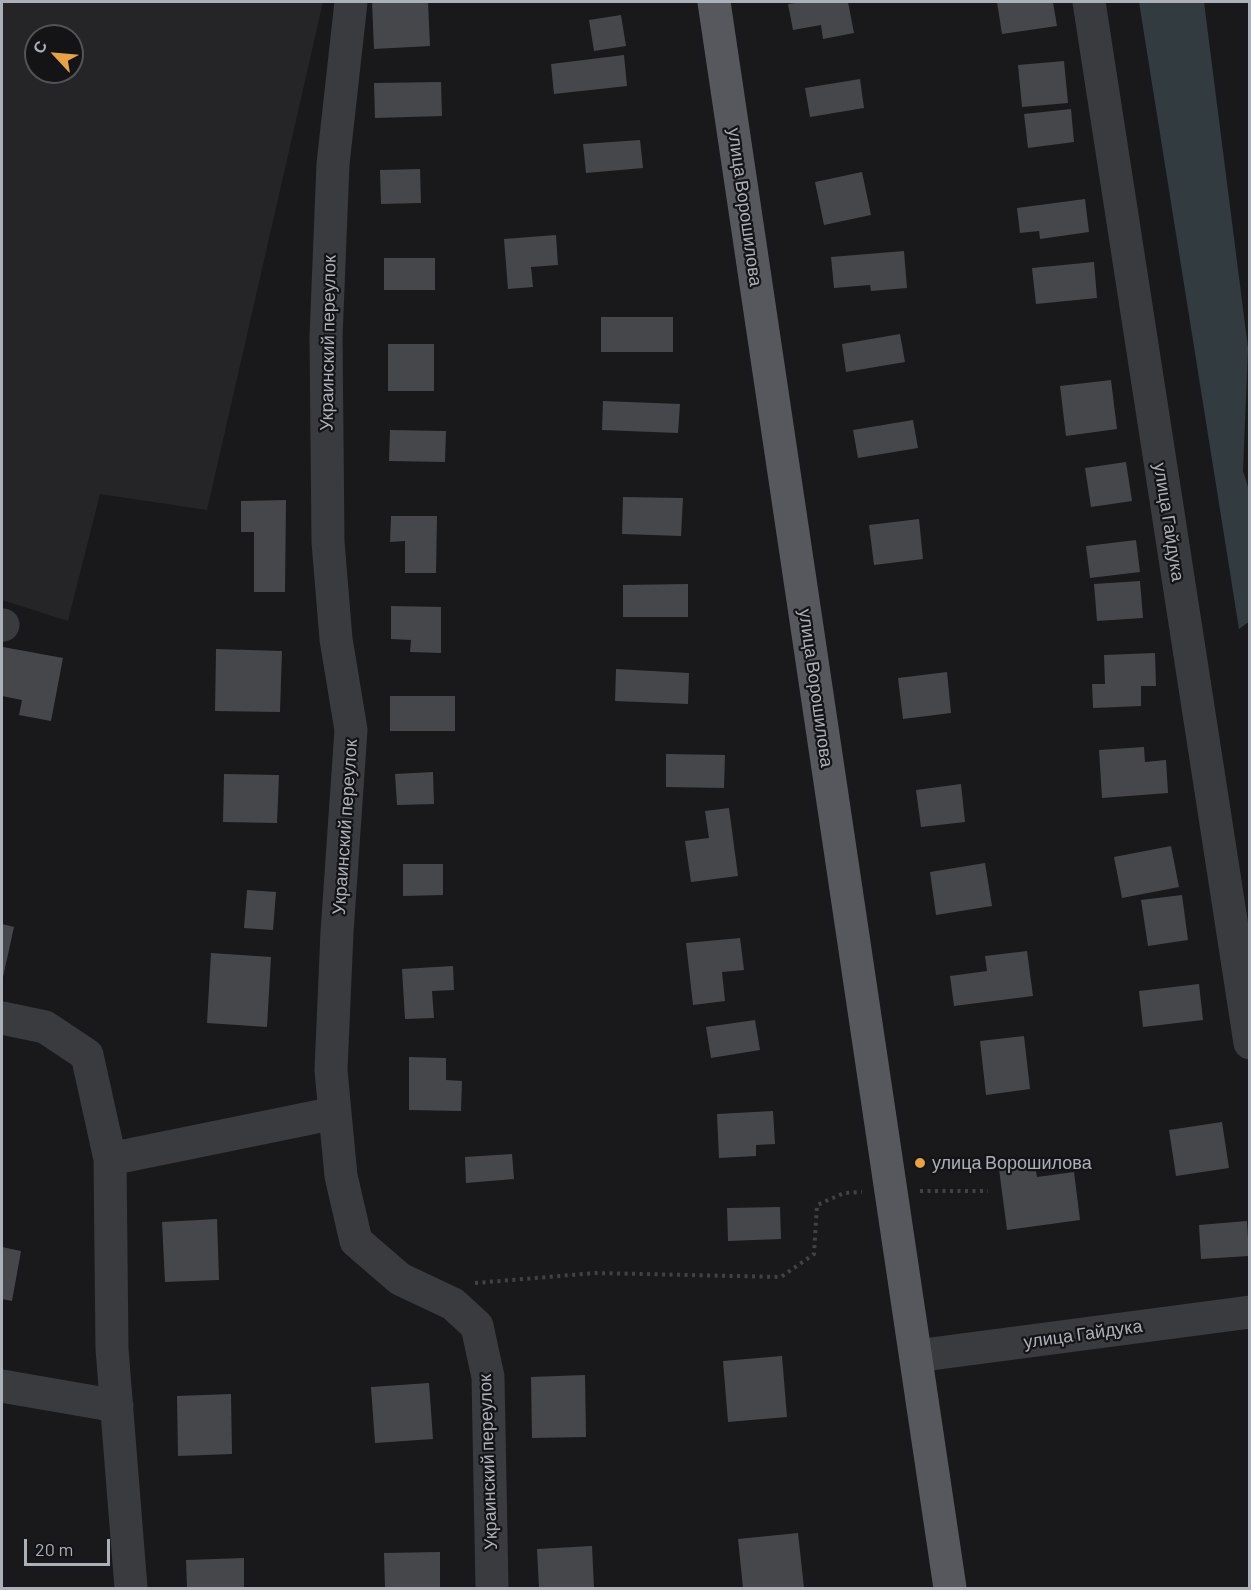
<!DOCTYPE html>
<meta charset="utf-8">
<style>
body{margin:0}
#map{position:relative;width:1251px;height:1590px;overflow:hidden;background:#19191b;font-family:Barlow,sans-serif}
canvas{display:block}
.frame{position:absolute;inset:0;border:3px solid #acb1b9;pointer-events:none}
.north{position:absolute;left:24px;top:24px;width:60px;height:60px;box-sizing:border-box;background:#141416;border:2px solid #515357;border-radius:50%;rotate:296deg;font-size:16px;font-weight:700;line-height:24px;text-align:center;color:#acb1b9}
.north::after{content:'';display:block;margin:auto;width:21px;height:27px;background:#e5a246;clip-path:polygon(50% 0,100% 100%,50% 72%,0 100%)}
.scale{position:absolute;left:24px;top:1539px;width:86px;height:27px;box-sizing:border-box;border:3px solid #acb1b9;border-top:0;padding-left:8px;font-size:18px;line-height:21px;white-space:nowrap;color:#acb1b9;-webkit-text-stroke:4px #141416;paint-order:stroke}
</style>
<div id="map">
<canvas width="1251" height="1590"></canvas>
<div class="frame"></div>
<div class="north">С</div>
<div class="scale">20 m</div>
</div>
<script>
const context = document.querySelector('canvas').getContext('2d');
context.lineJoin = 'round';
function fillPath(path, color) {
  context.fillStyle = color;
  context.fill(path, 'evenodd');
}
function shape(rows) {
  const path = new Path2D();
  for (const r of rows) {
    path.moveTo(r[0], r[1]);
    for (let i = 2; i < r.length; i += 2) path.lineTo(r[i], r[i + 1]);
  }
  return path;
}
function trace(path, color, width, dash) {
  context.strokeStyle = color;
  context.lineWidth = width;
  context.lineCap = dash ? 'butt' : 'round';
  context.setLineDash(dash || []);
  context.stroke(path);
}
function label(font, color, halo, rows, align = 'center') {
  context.font = font + ' Barlow,sans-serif';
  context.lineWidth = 4.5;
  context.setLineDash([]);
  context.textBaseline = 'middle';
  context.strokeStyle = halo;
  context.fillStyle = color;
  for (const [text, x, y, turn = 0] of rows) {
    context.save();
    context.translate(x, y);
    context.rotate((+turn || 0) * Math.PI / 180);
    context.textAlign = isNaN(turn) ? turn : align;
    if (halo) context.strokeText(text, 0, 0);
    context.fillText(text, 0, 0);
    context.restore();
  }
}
const built = shape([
 [2,2,323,2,207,510,100,494,68,621,2,600],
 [36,36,72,36,72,72,36,72]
]);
const water = shape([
 [1139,2,1204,2,1248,348,1243,471,1250,493,1250,621,1239,629]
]);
const building = shape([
 [372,2,428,2,430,46,374,49],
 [802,2,848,2,854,33,823,39,821,25,793,30,788,4],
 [997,2,1053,2,1057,26,1002,34],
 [621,15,626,46,594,51,589,20],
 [624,55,627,86,554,94,551,64],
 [1064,61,1068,103,1022,107,1018,65],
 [860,79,864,108,810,117,805,88],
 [441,82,442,116,375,118,374,83],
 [1071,109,1074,142,1028,148,1024,114],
 [640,140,643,168,586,173,583,144],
 [420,169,421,203,381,204,380,170],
 [862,172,871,215,824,225,815,182],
 [1085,199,1089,232,1040,239,1039,231,1020,233,1017,208],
 [556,235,558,265,531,267,533,287,508,289,504,239],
 [904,251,907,288,871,291,870,285,834,288,831,257],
 [384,258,435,258,435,290,384,290],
 [1094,262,1097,298,1036,304,1032,268],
 [601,317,673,317,673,352,601,352],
 [900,334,905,362,846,372,842,344],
 [388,344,434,344,434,391,388,391],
 [1111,380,1117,429,1066,436,1060,386],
 [603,401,680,404,678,433,602,430],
 [913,420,918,448,858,458,853,430],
 [390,430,446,431,445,462,389,461],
 [1126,462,1132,501,1091,507,1085,468],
 [623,497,683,498,681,536,622,534],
 [286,500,285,592,254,592,254,532,241,532,241,501],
 [391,516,437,516,436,573,405,573,405,541,390,542],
 [919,519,923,559,874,565,869,525],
 [1136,540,1140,572,1090,578,1086,546],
 [1140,581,1143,618,1097,621,1094,584],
 [688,584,688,617,623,617,623,585],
 [391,606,441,607,441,653,410,652,411,640,391,639],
 [3,647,63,658,51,721,19,715,22,700,2,696],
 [216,649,282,651,280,712,215,711],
 [1155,653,1156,686,1141,686,1141,706,1093,708,1092,684,1105,684,1104,655],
 [616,669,689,673,688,704,615,701],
 [947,672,951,713,903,719,898,678],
 [390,696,455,696,455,731,390,731],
 [1144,747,1145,762,1166,760,1168,793,1102,798,1099,750],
 [666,754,725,755,724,788,666,787],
 [433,772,434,804,397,805,395,774],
 [224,774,279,775,277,823,223,822],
 [961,784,965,822,921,827,916,790],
 [729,808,738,876,691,882,685,841,709,838,705,811],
 [1171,846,1179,887,1122,898,1114,857],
 [985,863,992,906,936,915,930,872],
 [403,864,443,864,443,895,403,896],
 [247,890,276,892,273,930,244,928],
 [1182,895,1188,940,1148,946,1141,900],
 [2,924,14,927,3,977,2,977],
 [740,938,744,970,722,972,725,1001,693,1005,686,943],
 [1027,951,1033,996,954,1006,950,976,987,971,985,956],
 [211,953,271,957,267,1027,207,1023],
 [453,966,454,990,432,991,434,1018,405,1019,402,969],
 [1199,984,1203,1020,1143,1027,1139,991],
 [755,1020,760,1050,711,1058,706,1027],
 [1024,1036,1030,1089,986,1095,980,1041],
 [409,1057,446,1058,446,1080,462,1081,461,1111,409,1110],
 [773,1111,775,1144,756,1145,756,1156,719,1158,717,1114],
 [1222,1122,1229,1168,1176,1176,1169,1130],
 [512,1154,514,1179,466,1183,465,1157],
 [1035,1165,1037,1177,1074,1172,1080,1220,1007,1230,999,1169],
 [780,1207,781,1239,728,1241,727,1208],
 [217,1219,219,1280,165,1282,162,1222],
 [1247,1221,1249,1256,1201,1259,1199,1225],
 [2,1247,21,1251,12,1301,2,1299],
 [782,1356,787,1417,728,1422,723,1361],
 [585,1375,586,1437,532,1438,531,1377],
 [429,1383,433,1439,375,1443,371,1387],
 [231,1394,232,1454,178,1456,177,1396],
 [798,1533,804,1588,743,1588,738,1539],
 [592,1546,594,1588,539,1588,537,1549],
 [440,1552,440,1588,385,1588,384,1553],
 [244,1558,244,1588,187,1588,186,1560]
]);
const path = shape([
 [920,1191,988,1191],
 [475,1283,596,1273,781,1277,814,1254,817,1205,844,1193,862,1192]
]);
const minor = shape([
 [351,2,333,164,326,337,328,542,336,639,351,730,337,932,331,1070,335,1113,341,1176,356,1241,400,1279,453,1304,477,1326,488,1377,492,1588],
 [1089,2,1250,1043],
 [2,625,3,625],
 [2,1018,45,1027,87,1055,110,1159,112,1349,131,1588],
 [110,1159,335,1113],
 [916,1356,1250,1312],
 [2,1386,117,1406]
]);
const major = shape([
 [714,2,950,1588]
]);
const markers = [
 [920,1163,6,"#e5a246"]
];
const streetNames = [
 ["улица Ворошилова",745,207,82],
 ["Украинский переулок",328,343,-89],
 ["улица Гайдука",1169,522,81],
 ["улица Ворошилова",816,688,82],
 ["Украинский переулок",345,827,-86],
 ["улица Гайдука",1083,1334,-8],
 ["Украинский переулок",488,1462,-92]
];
const poiNames = [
 ["улица Ворошилова",932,1163]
];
fillPath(built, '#252527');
fillPath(water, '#313b40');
fillPath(building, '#46474a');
trace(path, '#404246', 4, [3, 4.5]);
trace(minor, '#3a3b3f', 33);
trace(major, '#56585e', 33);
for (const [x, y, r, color] of markers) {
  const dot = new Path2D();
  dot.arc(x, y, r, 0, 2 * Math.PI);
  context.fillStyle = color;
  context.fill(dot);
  trace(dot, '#141416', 2);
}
label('18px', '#acb1b9', '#141416', streetNames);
label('18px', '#acb1b9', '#141416', poiNames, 'left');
</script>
